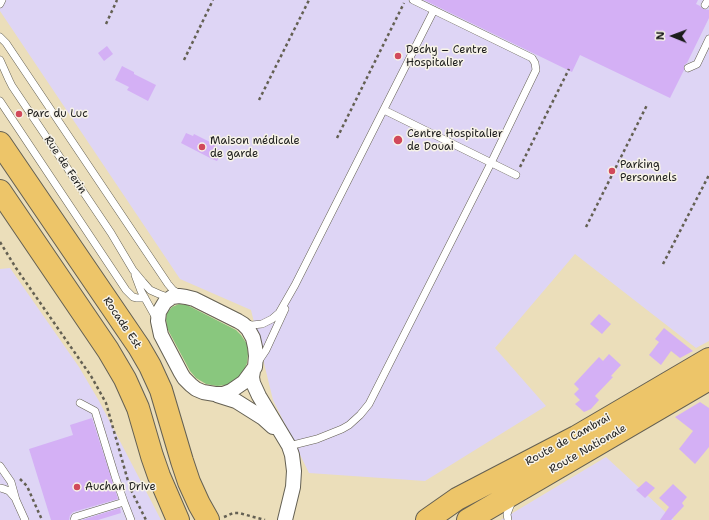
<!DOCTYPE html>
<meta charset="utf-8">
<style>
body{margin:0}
#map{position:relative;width:709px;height:520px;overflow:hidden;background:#ebdeba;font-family:"Shantell Sans",sans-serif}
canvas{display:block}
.north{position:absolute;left:653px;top:16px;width:40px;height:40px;-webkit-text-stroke:3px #f7f3e8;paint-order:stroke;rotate:271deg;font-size:11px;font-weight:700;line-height:16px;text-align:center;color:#1c1c1c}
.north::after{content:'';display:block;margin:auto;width:14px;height:18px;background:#1c1c1c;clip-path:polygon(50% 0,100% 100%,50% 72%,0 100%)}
</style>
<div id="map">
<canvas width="709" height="520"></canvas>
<div class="north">N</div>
</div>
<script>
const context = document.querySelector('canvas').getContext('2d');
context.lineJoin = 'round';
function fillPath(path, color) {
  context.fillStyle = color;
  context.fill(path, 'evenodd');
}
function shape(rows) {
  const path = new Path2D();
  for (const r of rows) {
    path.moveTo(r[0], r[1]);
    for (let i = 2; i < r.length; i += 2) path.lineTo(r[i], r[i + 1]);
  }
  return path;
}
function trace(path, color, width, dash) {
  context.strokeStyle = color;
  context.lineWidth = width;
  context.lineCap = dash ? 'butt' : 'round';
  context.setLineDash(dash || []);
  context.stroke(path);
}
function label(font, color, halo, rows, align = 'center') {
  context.font = font + ' "Shantell Sans",sans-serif';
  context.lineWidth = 3;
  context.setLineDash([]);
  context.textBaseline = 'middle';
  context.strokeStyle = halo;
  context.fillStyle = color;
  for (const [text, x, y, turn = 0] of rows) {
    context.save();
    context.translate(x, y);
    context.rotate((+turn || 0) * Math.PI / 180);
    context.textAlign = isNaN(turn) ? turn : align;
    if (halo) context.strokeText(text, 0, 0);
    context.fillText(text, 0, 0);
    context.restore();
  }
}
const built = shape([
 [0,0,709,0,709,341,696,348,575,254,495,348,546,406,425,481,309,473,273,400,251,310,180,279,0,11],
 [10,268,79,367,99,401,161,520,0,520,0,269],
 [606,457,674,520,501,520]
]);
const green = shape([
 [179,304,187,305,236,330,241,335,247,344,248,354,247,363,243,373,235,381,227,385,217,386,206,384,196,378,190,371,167,328,166,319,167,313,172,307]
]);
const building = shape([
 [424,0,698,0,696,4,700,6,703,9,709,10,709,18,687,63,684,65,684,70,670,98,580,55,572,72],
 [107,46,113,54,104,61,98,53],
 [122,66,134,72,134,74,156,85,148,101,127,90,129,87,115,80],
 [186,133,193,136,194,134,216,145,215,148,222,151,217,161,212,159,181,143],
 [599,314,611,324,602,334,590,324],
 [664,328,693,351,680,358,671,351,661,365,649,355,659,342,655,339],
 [609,354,621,365,611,376,613,377,595,396,599,400,591,409,584,412,575,404,580,400,574,394,579,389,574,384,599,357,603,361],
 [700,402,709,408,709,447,695,464,679,449,693,431,675,417],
 [92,418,118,499,73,512,70,515,69,520,51,520,29,449,73,435,70,425],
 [646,481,655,488,645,498,636,490],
 [673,484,687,497,682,503,684,506,671,520,660,520,669,507,659,498],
 [120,508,121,513,98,520,82,520]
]);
const path = shape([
 [106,24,117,0],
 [184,60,213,0],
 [259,100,309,0],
 [337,138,404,3],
 [520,167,569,69],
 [586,227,647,105],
 [0,242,16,268,91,376,106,403,128,481],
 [663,264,709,175],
 [20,479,27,486,42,520],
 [131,490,146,520],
 [224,517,233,513,239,513,265,520]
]);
const lane = shape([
 [0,4,2,0],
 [705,5,708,0],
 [0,37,6,43,168,284,173,290,181,295],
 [0,60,9,80,12,86,111,233,133,270,143,282,150,290,159,294,170,298],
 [688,68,697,64,709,39],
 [0,101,126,290,133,297,137,298,145,298],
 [384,110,516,175],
 [135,275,141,291,156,318],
 [245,323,252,325,262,324,272,319,279,313,295,285,434,10],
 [258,362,266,350,285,309],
 [80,403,95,411,115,476,124,502],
 [289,446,317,439,342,429,349,425,360,415,369,404,491,163,536,70,535,63,532,58,413,0],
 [0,466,11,482,16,500,25,520],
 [0,488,4,489,9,491,15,498],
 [74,520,75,517,124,502,131,520],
 [508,520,507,514,512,501]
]);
const street = shape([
 [179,296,186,297,194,299,238,321,243,324,248,329,253,338,255,347,256,356,255,367,244,382,231,391,223,394,215,394,203,392,196,389,191,385,184,378,181,373,161,335,158,321,159,312,165,302,172,297,179,296],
 [253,371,252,377,253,383,259,396,289,446,292,455,294,471,293,487,285,520],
 [217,395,236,401,263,418,273,427]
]);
const primary = shape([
 [0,143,139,347,150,366,161,390,182,461,189,482,199,504,208,520],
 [0,191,108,350,125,379,138,408,152,456,159,476,178,520],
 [427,520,457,499,576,437,709,359],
 [468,520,709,379]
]);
const markers = [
 [398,56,4,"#d1495b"],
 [19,114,4,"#d1495b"],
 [398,140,5,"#d1495b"],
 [202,147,4,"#d1495b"],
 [612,171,4,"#d1495b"],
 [77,487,4,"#d1495b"]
];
const poiNames = [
 ["Dechy – Centre",406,50],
 ["Hospitalier",406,63],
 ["Parc du Luc",27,114],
 ["Centre Hospitalier",407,134],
 ["de Douai",407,147],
 ["Maison médicale",210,141],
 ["de garde",210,154],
 ["Parking",620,165],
 ["Personnels",620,178],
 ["Auchan Drive",85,487]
];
const streetNames = [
 ["Rue de Ferin",65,165,56],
 ["Rocade Est",122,323,56],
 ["Route de Cambrai",568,440,-29],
 ["Route Nationale",588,449,-30]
];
fillPath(built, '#ded5f5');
fillPath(green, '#89c77e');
fillPath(building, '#d4b0f5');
trace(lane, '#646053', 8);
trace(street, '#646053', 16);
trace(primary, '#646053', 24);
trace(path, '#646053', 2.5, [3, 3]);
trace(lane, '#fff', 7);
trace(street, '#fff', 14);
trace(primary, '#edc569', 22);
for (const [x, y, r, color] of markers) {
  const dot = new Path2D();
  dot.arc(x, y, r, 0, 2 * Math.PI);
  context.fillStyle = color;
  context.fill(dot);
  trace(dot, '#f7f3e8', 1.5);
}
label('11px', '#1c1c1c', '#f7f3e8', poiNames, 'left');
label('11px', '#1c1c1c', '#f7f3e8', streetNames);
</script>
